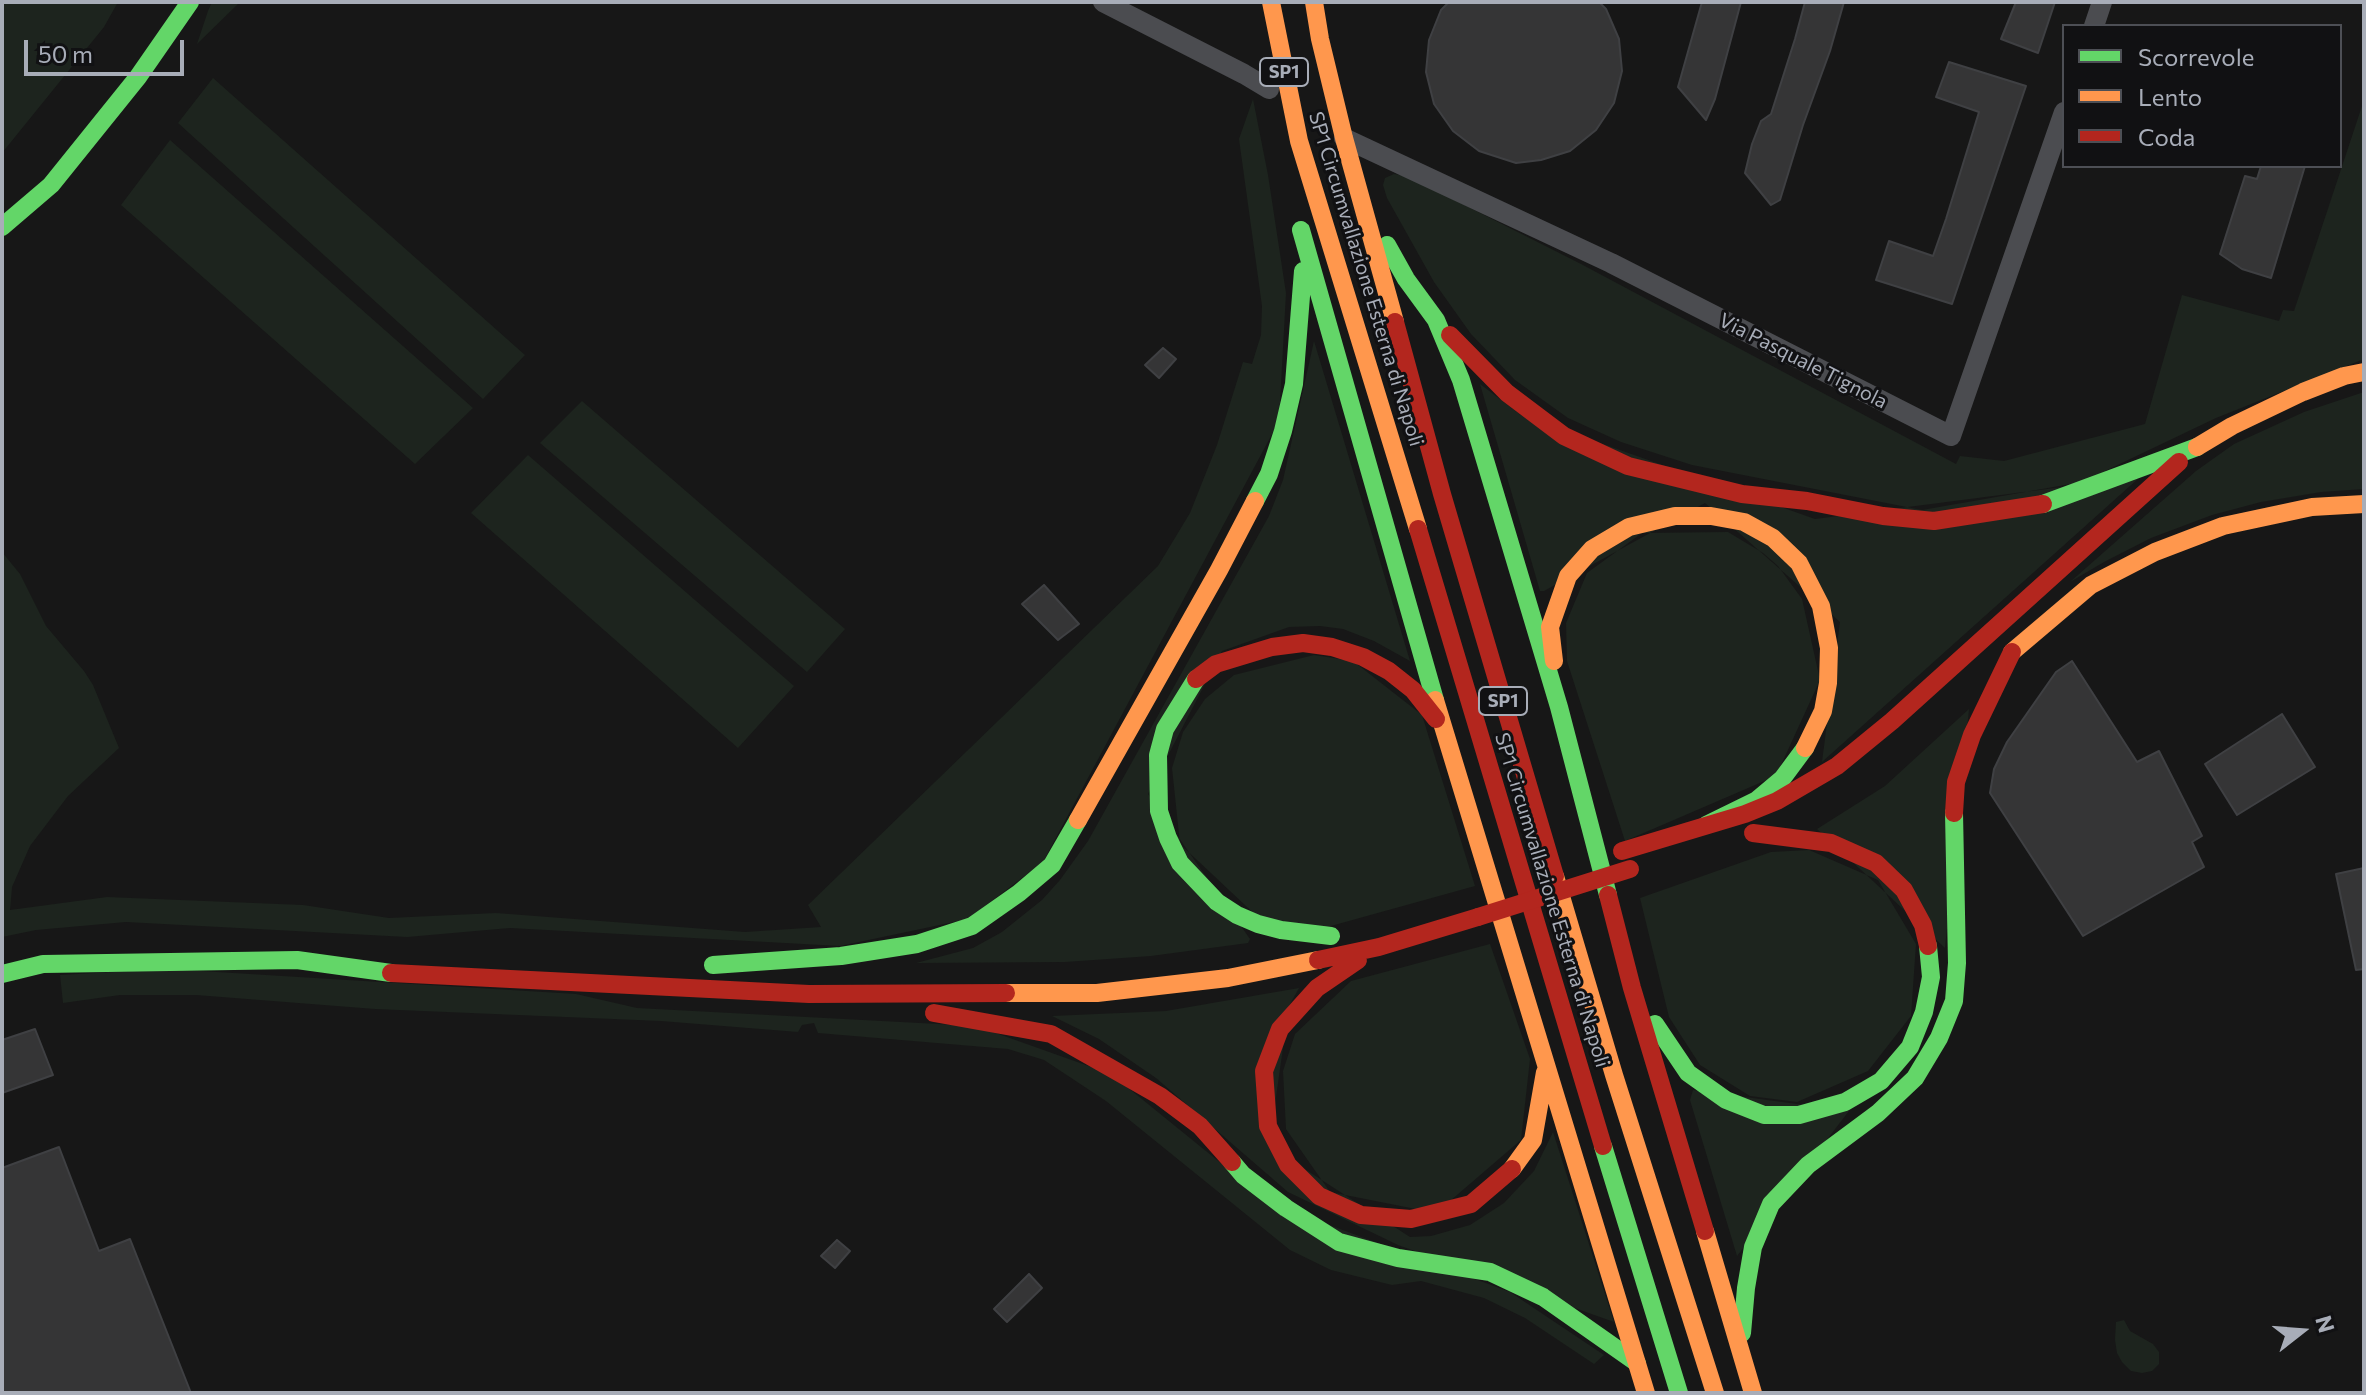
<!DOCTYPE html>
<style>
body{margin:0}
#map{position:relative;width:2366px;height:1395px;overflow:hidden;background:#171717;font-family:Commissioner,sans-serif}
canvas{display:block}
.frame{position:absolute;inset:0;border:4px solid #a8adb8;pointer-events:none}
.legend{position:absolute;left:2062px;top:24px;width:280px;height:144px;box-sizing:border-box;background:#111113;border:2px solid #4d4f55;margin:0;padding:10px 14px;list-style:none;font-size:24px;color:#a8adb8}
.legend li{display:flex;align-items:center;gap:16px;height:40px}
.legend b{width:40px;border:2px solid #4d4f55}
.north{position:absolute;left:2262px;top:1291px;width:80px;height:80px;-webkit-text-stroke:6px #111113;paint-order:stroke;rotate:73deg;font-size:22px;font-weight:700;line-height:32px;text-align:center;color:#a8adb8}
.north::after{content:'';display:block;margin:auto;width:28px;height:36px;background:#a8adb8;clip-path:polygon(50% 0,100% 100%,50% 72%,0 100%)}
.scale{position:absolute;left:24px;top:40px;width:160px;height:36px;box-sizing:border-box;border:4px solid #a8adb8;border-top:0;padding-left:10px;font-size:24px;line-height:28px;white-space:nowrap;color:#a8adb8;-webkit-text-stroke:6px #111113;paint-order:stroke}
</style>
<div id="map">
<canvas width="2366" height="1395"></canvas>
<div class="frame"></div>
<ul class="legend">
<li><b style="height:10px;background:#63d668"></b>Scorrevole</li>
<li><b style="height:10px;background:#ff974d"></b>Lento</li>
<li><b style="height:10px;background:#b3261e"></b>Coda</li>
</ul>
<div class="north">N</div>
<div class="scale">50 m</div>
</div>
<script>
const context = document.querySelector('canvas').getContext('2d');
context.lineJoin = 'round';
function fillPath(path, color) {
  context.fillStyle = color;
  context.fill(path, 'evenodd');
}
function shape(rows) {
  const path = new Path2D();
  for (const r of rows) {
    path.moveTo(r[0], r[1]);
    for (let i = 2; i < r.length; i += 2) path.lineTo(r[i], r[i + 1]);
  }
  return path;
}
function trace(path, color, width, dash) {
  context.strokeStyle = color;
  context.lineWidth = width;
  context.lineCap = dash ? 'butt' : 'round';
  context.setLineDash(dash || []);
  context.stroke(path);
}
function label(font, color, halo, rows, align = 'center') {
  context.font = font + ' Commissioner,sans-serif';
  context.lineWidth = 6;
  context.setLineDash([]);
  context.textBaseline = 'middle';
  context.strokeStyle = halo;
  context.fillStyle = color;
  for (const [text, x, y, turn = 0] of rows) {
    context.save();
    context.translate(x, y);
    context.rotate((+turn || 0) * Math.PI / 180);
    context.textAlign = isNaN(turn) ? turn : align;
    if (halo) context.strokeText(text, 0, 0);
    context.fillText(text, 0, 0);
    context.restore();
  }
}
const green = shape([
 [2,2,118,2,104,27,2,153],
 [212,2,240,2,197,44,208,11],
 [213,78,525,355,483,399,178,123],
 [1253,99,1268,175,1286,293,1279,421,1043,862,968,919,840,946,510,928,407,937,126,922,36,930,2,937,2,552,20,574,46,626,84,671,93,685,119,748,68,796,30,846,12,887,10,910,107,897,303,905,389,918,496,913,745,932,821,927,808,905,1158,566,1190,513,1217,445,1243,362,1252,364,1261,335,1262,306,1239,139],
 [2364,100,2364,359,2216,418,2082,482,1922,510,1692,465,1621,442,1568,418,1515,380,1471,334,1434,282,1387,198,1383,185,1385,178,1394,174,1407,176,1581,264,1956,464,1960,456,2004,461,2145,424,2182,295,2279,321,2283,310,2294,311],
 [170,140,473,408,415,464,121,205],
 [1314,341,1410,661,1374,641,1343,629,1320,626,1289,627,1222,651,1148,794,1250,939,1248,943,1151,956,1065,962,916,963,973,948,1002,932,1042,900,1060,880,1088,841,1269,516,1283,480],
 [1480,384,1521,415,1815,519,2140,477,1822,762,1840,622,1705,503,1544,591,1540,591],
 [2364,392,2364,489,2321,492,2261,502,2212,515,2151,538,2104,562,2070,582,2196,471,2234,444,2304,412],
 [582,401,845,629,807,672,540,443],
 [528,455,794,686,738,748,471,513],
 [1728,532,1763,553,1778,566,1802,599,1820,680,1776,776,1625,841,1567,661,1566,623,1587,573,1642,533],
 [1314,655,1353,661,1422,715,1475,886,1320,929,1263,922,1180,844,1172,768,1183,732,1205,699,1234,675],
 [1969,709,1945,948,1817,829,1885,786],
 [1809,850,1878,880,1916,944,1911,1016,1868,1071,1797,1102,1750,1096,1700,1065,1669,1017,1640,898,1771,852],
 [1490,944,1530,1059,1521,1140,1436,1213,1330,1192,1286,1129,1283,1071,1295,1034,1351,981],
 [168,969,576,994,637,1008,976,1026,1111,1074,1270,1203,1510,1292,1604,1355,1594,1364,1525,1318,1484,1298,1421,1281,1392,1285,1331,1270,1290,1250,1106,1101,1044,1060,1008,1049,818,1033,814,1023,802,1025,798,1032,661,1021,375,1009,196,995,120,995,63,1003,60,975],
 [1299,988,1289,1006,1269,1146,1410,1237,1431,1236,1470,1225,1504,1203,1534,1171,1553,1132,1614,1322,1398,1245,1288,1192,1156,1078,1099,1039,1052,1016,1166,1011],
 [1693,1090,1849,1111,1737,1256,1690,1100],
 [2124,1320,2130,1331,2153,1344,2159,1352,2159,1364,2152,1371,2142,1373,2131,1371,2122,1362,2117,1353,2115,1340,2116,1322]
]);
const building = shape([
 [1449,2,1599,2,1606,9,1619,39,1622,71,1614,103,1596,130,1570,151,1541,160,1516,163,1479,151,1453,131,1434,104,1426,72,1429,40,1441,10,1449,2],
 [1702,2,1741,2,1715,99,1706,120,1678,87,1702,2],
 [1805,2,1844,2,1830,51,1803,125,1780,200,1771,205,1745,173,1752,144,1761,121,1771,114,1795,39,1805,2],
 [2016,2,2055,2,2038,53,2001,39,2016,2],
 [1949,62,2026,86,1952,304,1876,280,1889,241,1933,256,1946,219,1979,112,1936,97,1949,62],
 [2261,166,2305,166,2271,278,2242,269,2220,254,2245,176,2257,179,2261,166],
 [1163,348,1176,359,1159,378,1145,365,1163,348],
 [1044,585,1079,624,1058,640,1022,604,1044,585],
 [2072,661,2137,762,2159,751,2202,836,2192,842,2204,867,2083,936,1990,793,1994,769,2007,742,2056,672,2072,661],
 [2282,714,2315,767,2237,815,2205,764,2282,714],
 [2364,868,2364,969,2356,970,2336,874,2364,868],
 [35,1029,53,1075,2,1093,2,1040,35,1029],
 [59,1147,99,1251,130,1239,191,1393,2,1393,2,1168,59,1147],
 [837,1240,850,1251,835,1268,821,1256,837,1240],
 [1029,1274,1042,1288,1007,1322,994,1309,1029,1274]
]);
const street = shape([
 [1103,2,1244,74,1269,89],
 [2094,26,2102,2],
 [1344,138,1611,263,1951,436,2064,112]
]);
const fast = shape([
 [2,227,51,185,138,77,190,2],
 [1301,230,1435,700],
 [1387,245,1406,279,1436,320,1461,380,1559,707,1608,895],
 [1255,501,1269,474,1283,431,1294,384,1303,271],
 [2043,504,2197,447],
 [1196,679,1165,729,1158,755,1159,811,1168,838,1180,863,1217,902,1237,915,1258,924,1281,930,1331,936],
 [1706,825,1757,800,1782,779,1805,748],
 [713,965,841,956,917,944,972,926,1019,893,1052,865,1078,820],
 [2,974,43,964,297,960,391,973],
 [1655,1024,1688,1073,1726,1100,1764,1115,1799,1115,1845,1102,1881,1081,1910,1047,1924,1012,1931,977,1928,946],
 [1603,1146,1679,1393],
 [1232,1162,1243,1175,1286,1208,1339,1242,1398,1258,1490,1272,1543,1297,1637,1363],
 [1742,1333,1746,1288,1753,1247,1771,1204,1808,1165,1878,1113,1915,1078,1939,1038,1954,1001,1957,963,1954,813]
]);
const slow = shape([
 [1271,2,1299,141,1418,529],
 [1314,2,1320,39,1344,138,1395,322],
 [2197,447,2232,426,2303,392,2344,376,2364,372],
 [2012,652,2091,585,2155,552,2223,526,2312,507,2364,504],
 [1554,661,1550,627,1568,576,1592,549,1629,527,1675,516,1711,516,1744,522,1773,538,1799,563,1821,606,1829,648,1828,683,1823,711,1805,748],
 [1435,700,1646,1393],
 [1078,820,1219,570,1255,501],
 [1555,876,1614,1075,1715,1393],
 [1006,993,1097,993,1228,978,1318,960],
 [1512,1169,1533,1140,1545,1072],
 [1705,1231,1753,1393]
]);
const jam = shape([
 [1395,322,1442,494,1555,876],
 [1450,335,1507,393,1564,436,1628,466,1742,494,1807,501,1883,516,1934,521,2043,504],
 [1418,529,1603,1146],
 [1196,679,1216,664,1272,647,1303,643,1332,647,1363,657,1389,671,1413,690,1436,719],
 [1954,813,1956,782,1972,735,2012,652],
 [1753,833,1831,843,1876,863,1904,890,1923,925,1928,946],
 [1622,851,1745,814,1777,801,1837,766,1892,721,2179,462],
 [1608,895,1632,988,1705,1231],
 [1318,960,1379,947,1478,917],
 [1358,960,1317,988,1280,1029,1264,1071,1268,1126,1288,1165,1319,1196,1361,1215,1411,1219,1471,1204,1512,1169],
 [391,973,809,994,1006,993],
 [934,1013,1051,1034,1160,1096,1200,1126,1232,1162]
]);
const jamBridge = shape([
 [1478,917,1630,869]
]);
const shields = [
 [1284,72,48],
 [1503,701,48]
];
const shieldNames = [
 ["SP1",1284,72],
 ["SP1",1503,701]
];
const streetNames = [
 ["SP1 Circumvallazione Esterna di Napoli",1366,279,73],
 ["Via Pasquale Tignola",1803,361,27],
 ["SP1 Circumvallazione Esterna di Napoli",1552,900,73]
];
fillPath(green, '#1d241e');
fillPath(building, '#353536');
trace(building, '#3f4043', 2);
trace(street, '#4b4c50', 20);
trace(fast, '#63d668', 18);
trace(slow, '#ff974d', 18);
trace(jam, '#b3261e', 18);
trace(jamBridge, '#b3261e', 18);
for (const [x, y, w] of shields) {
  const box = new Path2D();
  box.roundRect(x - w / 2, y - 14, w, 28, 6);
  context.fillStyle = '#111113';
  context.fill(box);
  trace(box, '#a8adb8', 2);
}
label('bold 18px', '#a8adb8', null, shieldNames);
label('20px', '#a8adb8', '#111113', streetNames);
</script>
